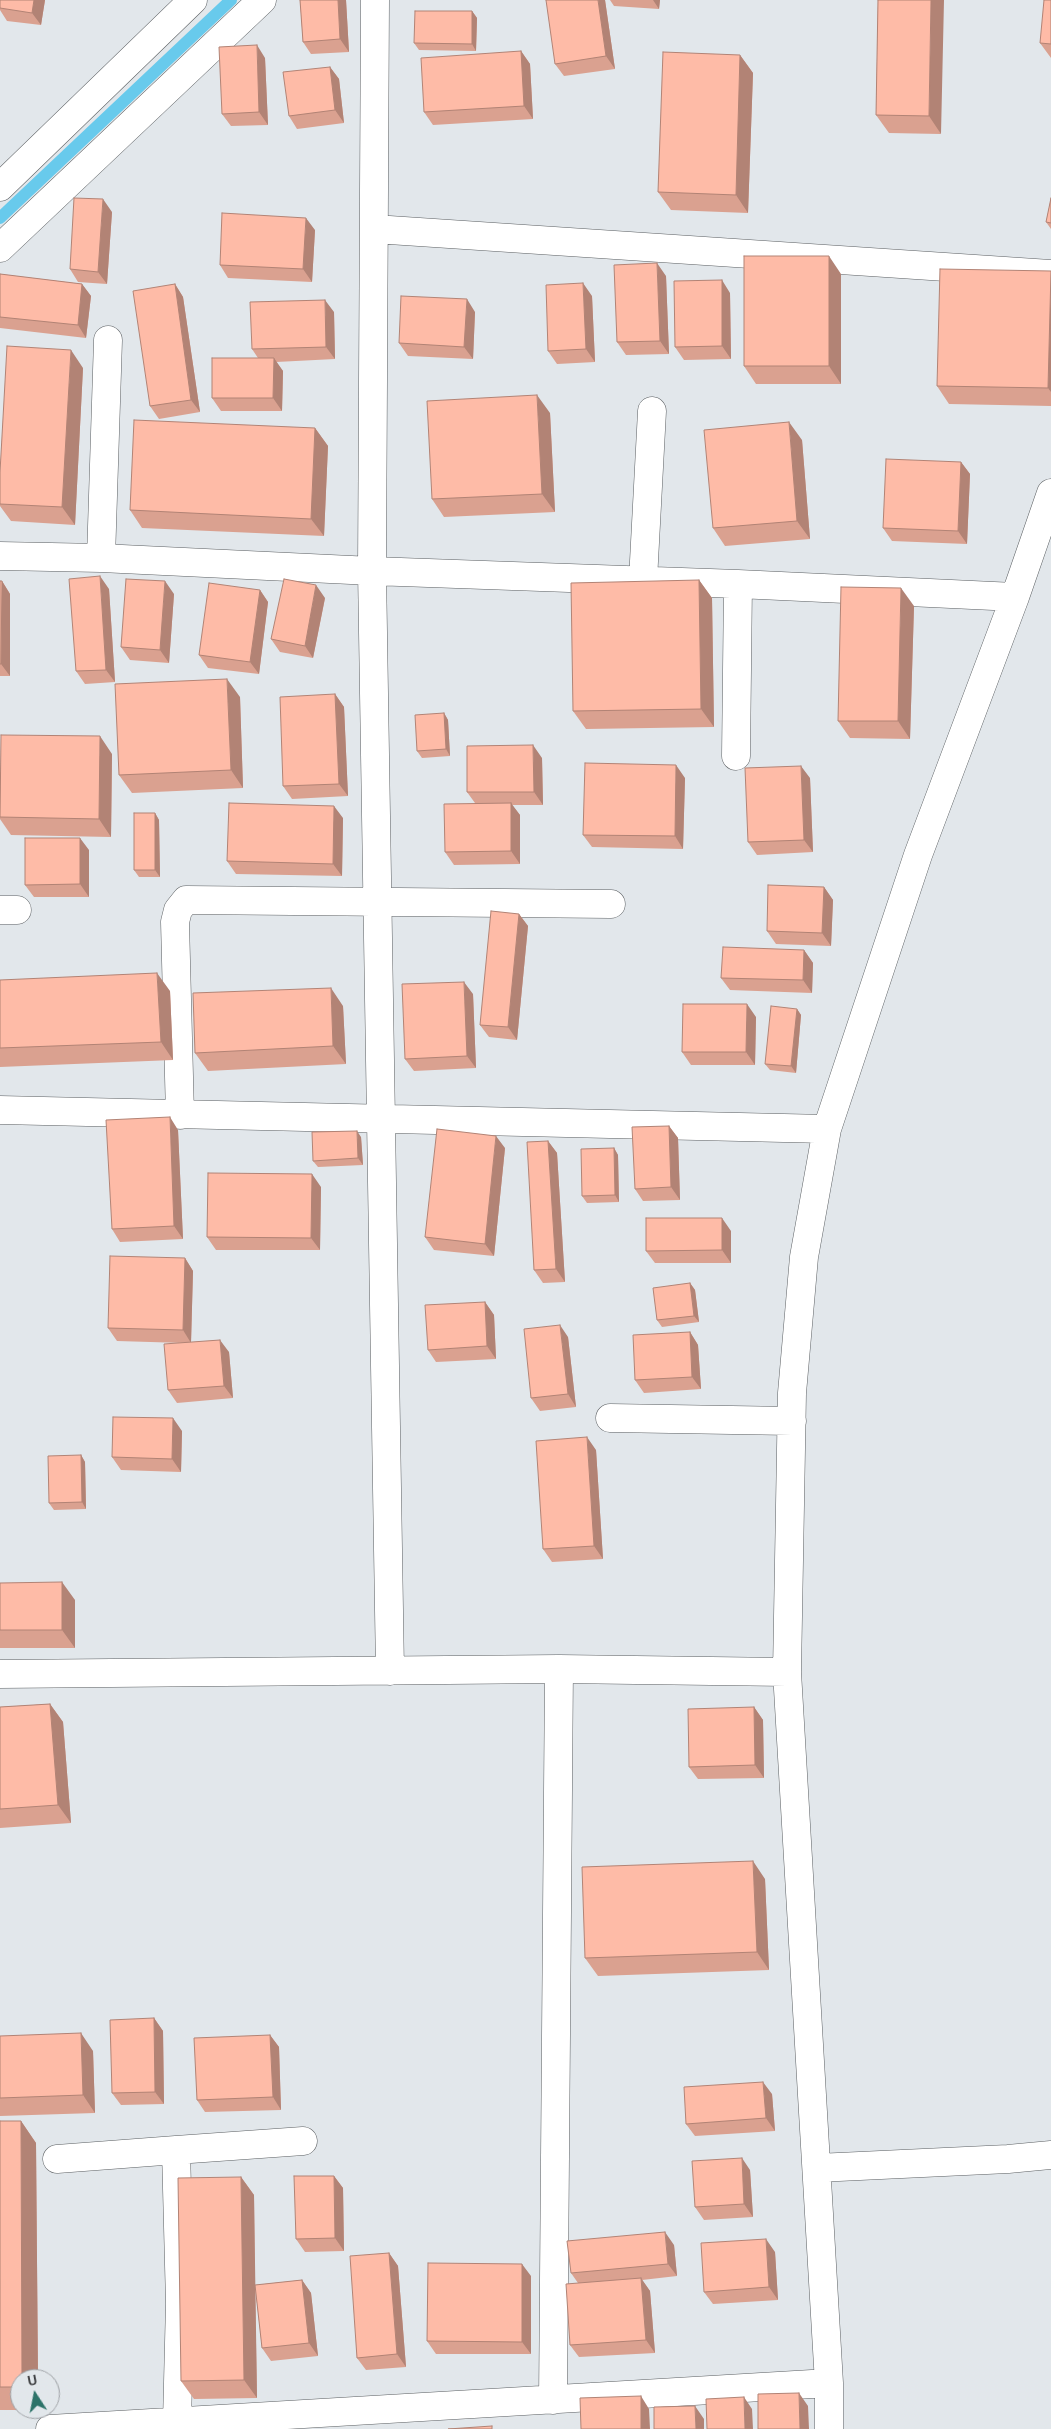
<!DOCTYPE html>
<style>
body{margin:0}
#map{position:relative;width:1051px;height:2429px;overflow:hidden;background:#e2e7eb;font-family:"Space Grotesk",sans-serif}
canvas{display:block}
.north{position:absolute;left:10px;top:2369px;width:50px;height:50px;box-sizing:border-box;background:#e2e7eb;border:1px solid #9ea1a5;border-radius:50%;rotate:349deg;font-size:14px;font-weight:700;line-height:20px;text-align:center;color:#38393b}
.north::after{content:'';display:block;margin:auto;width:18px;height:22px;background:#2d7369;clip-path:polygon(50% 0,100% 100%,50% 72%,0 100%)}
</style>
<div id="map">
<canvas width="1051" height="2429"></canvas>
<div class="north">U</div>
</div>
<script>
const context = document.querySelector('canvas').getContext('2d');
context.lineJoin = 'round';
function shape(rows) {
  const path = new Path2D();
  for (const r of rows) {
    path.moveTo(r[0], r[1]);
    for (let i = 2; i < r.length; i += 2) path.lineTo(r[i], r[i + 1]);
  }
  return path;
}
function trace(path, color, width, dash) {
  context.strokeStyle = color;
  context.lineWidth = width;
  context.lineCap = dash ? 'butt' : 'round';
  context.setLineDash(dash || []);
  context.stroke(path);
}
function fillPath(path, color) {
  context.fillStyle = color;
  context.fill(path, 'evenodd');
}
const stream = shape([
 [0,218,231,0]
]);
const minor = shape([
 [375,0,372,571,390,1671],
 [0,187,193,0],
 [374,229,1051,274],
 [0,248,262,0],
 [0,556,101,558,372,571,738,584,1015,597],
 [101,558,108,340],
 [643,580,652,411],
 [736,756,738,584],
 [0,910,17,910],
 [0,1110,827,1129],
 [180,1115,175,922,178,910,186,900,611,904],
 [610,1418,792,1421],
 [0,1674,559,1669,787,1672],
 [176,2150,303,2141],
 [57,2159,176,2150,180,2303,177,2422],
 [817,2168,1008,2159,1051,2155],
 [553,2400,559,1669],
 [50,2429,829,2383],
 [829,2429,829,2383,787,1672,792,1393,804,1257,827,1129,918,855,1015,597,1051,493]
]);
const wall = shape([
 [0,0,45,0,41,25,7,21,0,10],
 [300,0,346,0,349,52,311,54,303,42],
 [605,0,615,69,564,76,555,64],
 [610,0,660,0,659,9,614,6],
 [878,0,941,134,889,133,876,115],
 [1051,0,1051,58,1040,43],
 [472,11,477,18,476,51,419,50,414,43],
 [521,51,530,64,533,119,433,125,424,112],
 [740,55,753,73,748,213,671,210,658,192],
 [265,58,268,125,231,126,222,114],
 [330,67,339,79,344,123,297,129,289,116],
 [1051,198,1051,229,1046,222],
 [112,212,107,284,78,282,70,269],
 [315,230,312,282,228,278,220,265],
 [1051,272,1051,406,949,404,937,386],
 [0,274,82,284,91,296,86,338,0,328],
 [841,274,841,384,756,384,744,366],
 [666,276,669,354,626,355,617,342],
 [175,284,183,297,200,412,159,419,150,406],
 [730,293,731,359,684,360,675,347],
 [592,296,595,362,557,364,548,351],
 [334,312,335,359,276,362,283,371,282,411,221,411,212,398,258,358,252,349],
 [475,312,473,359,408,356,399,343],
 [83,368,75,525,11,521,0,506,0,472],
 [550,413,555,512,444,517,432,499],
 [315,428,328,446,324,536,142,528,130,510],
 [802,440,810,539,725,546,713,528],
 [961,462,970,474,967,544,892,541,883,528],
 [699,580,712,598,714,727,586,729,573,711],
 [0,581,2,581,10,594,10,676,0,676],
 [109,589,115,682,85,684,76,671],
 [260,590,268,602,259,674,208,668,199,655],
 [174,594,169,663,130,660,121,647],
 [325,598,313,658,280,652,271,639],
 [914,606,910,739,850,738,838,721],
 [335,694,344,707,348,796,292,799,283,786],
 [240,697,243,788,132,793,119,775],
 [444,713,448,720,450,756,422,758,417,751],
 [112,754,111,837,11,835,0,819,0,772],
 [542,758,543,805,512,805,520,815,520,864,454,865,445,852,475,803,467,792],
 [685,778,683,849,592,847,583,835],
 [810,778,813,852,757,855,748,842],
 [155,813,159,820,160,877,139,877,134,870],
 [343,818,342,876,236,874,227,861],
 [89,850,89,897,34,897,25,885],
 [824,887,833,900,831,946,776,944,767,931],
 [519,914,528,926,517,1040,489,1037,480,1025],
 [804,950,813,963,812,993,730,990,721,978],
 [0,980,170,991,173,1060,0,1067],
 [473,994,476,1068,414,1071,405,1059],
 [343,1006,346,1064,208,1071,195,1053],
 [797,1009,801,1015,796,1073,770,1070,765,1064],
 [756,1017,755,1065,691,1065,682,1052],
 [669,1126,678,1138,680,1200,643,1201,635,1189],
 [178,1130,183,1239,120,1242,112,1229],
 [361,1137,363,1165,318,1167,313,1161],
 [548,1141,557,1153,565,1282,543,1283,534,1270],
 [505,1148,494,1256,434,1250,425,1237],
 [614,1148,618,1155,619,1202,587,1203,582,1196],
 [321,1187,320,1250,216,1250,207,1237],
 [731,1231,731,1263,655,1263,646,1251],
 [185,1258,193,1271,191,1342,229,1352,233,1398,177,1403,168,1390,184,1343,117,1341,108,1328],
 [690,1283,695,1290,699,1322,662,1327,657,1320],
 [485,1302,494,1315,496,1359,436,1362,428,1350],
 [690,1332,698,1345,701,1389,644,1393,635,1380],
 [568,1337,576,1407,540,1411,531,1398],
 [182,1431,181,1472,121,1470,112,1457],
 [596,1450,603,1559,552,1562,543,1549],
 [81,1455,85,1462,86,1509,54,1510,49,1503],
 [0,1583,75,1600,75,1648,0,1648],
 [50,1704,63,1722,71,1823,0,1828,0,1707],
 [754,1707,763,1720,764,1778,698,1779,689,1767],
 [765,1879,769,1970,598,1976,585,1958],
 [154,2018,163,2031,164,2104,121,2105,112,2093],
 [270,2035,279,2047,281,2110,205,2112,197,2100],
 [0,2036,93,2051,95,2113,0,2116],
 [772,2094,775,2131,695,2136,686,2124],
 [0,2121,21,2121,36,2143,38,2379,20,2379,20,2409,38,2409,38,2410,0,2410],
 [750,2170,753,2217,704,2220,695,2207],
 [334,2176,343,2188,344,2251,305,2252,296,2239],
 [241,2177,254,2195,255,2285,302,2280,311,2293,318,2356,271,2361,262,2348,255,2286,257,2398,194,2399,181,2381],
 [674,2245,677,2276,642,2280,650,2291,655,2353,579,2357,570,2345,578,2283,571,2273],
 [775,2252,778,2300,713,2304,704,2292],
 [389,2253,398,2266,406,2367,366,2370,357,2358],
 [531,2276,531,2354,436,2354,427,2341]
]);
const shadedWall = shape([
 [34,0,45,0,41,25,32,13],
 [338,0,346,0,349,52,340,39],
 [598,0,605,0,615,69,606,56],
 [653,0,660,0,659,9],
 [931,0,944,0,941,134,929,116],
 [472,11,477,18,476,51,472,44],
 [257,45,265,58,268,125,259,112],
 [521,51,530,64,533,119,524,106],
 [740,55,753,73,748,213,736,195],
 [330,67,339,79,344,123,335,110],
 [103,199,112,212,107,284,98,272],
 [306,218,315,230,312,282,303,269],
 [829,256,841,274,841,384,829,366],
 [657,263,666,276,669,354,660,341],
 [1051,271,1051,392,1048,388],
 [722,280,730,293,731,359,722,346],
 [583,283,592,296,595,362,586,349],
 [82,284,91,296,86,338,78,325],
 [175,284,183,297,200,412,191,400],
 [467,299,475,312,473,359,464,347],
 [325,300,334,312,335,359,326,347],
 [71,350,83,368,75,525,62,507],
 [274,358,283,371,282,411,273,398],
 [537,395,550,413,555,512,542,494],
 [789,422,802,440,810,539,797,521],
 [315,428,328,446,324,536,311,519],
 [961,462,970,474,967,544,958,531],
 [100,576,109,589,115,682,106,670],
 [699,580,712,598,714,727,701,709],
 [2,581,10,594,10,676,1,664],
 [165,581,174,594,169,663,160,650],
 [316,585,325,598,313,658,305,646],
 [901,588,914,606,910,739,898,721],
 [260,590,268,602,259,674,250,662],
 [227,679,240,697,243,788,231,770],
 [335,694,344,707,348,796,339,784],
 [444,713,448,720,450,756,446,749],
 [100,736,112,754,111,837,99,819],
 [533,745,542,758,543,805,534,792],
 [676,765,685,778,683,849,675,836],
 [801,766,810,778,813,852,804,840],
 [511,803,520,815,520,864,511,851],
 [334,806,343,818,342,876,333,864],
 [155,813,159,820,160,877,155,870],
 [80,838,89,850,89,897,80,884],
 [824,887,833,900,831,946,822,933],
 [519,914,528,926,517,1040,508,1027],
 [804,950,813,963,812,993,803,980],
 [157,973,170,991,173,1060,161,1042],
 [464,982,473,994,476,1068,467,1056],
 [331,988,343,1006,346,1064,333,1046],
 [747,1004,756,1017,755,1065,746,1052],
 [797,1009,801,1015,796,1073,791,1066],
 [170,1117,178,1130,183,1239,174,1226],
 [669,1126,678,1138,680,1200,671,1187],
 [357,1131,361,1137,363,1165,358,1158],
 [496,1136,505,1148,494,1256,485,1244],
 [548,1141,557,1153,565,1282,556,1269],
 [614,1148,618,1155,619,1202,615,1195],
 [312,1174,321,1187,320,1250,311,1238],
 [722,1218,731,1231,731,1263,722,1250],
 [185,1258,193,1271,191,1343,183,1330],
 [690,1283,695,1290,699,1322,694,1316],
 [485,1302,494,1315,496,1359,487,1346],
 [560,1325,568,1337,576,1407,568,1394],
 [690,1332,698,1345,701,1389,692,1377],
 [220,1340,229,1352,233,1398,224,1386],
 [173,1418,182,1431,181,1472,172,1459],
 [587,1437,596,1450,603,1559,594,1546],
 [81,1455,85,1462,86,1509,82,1502],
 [62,1582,75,1600,75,1648,62,1630],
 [50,1704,63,1722,71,1823,58,1805],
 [754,1707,763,1720,764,1778,755,1765],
 [753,1861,765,1879,769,1970,757,1952],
 [154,2018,163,2031,164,2104,155,2092],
 [81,2033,93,2051,95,2113,83,2095],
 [270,2035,279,2047,281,2110,273,2097],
 [763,2082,772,2094,775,2131,766,2118],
 [21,2121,36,2143,38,2379,22,2379],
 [742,2158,750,2170,753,2217,744,2204],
 [334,2176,343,2188,344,2251,335,2238],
 [241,2177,254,2195,257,2398,244,2380],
 [665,2232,674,2245,677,2276,668,2264],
 [766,2239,775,2252,778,2300,769,2287],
 [389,2253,398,2266,406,2367,397,2354],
 [522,2264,531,2276,531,2354,522,2342],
 [641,2278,650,2291,655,2353,646,2340],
 [302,2280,311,2293,318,2356,309,2343],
 [799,2393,808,2406,809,2429,800,2429],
 [641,2396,649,2409,650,2429,641,2429],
 [744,2397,752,2409,753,2429,745,2429],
 [695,2406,704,2419,704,2429,696,2429]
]);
const building = shape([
 [0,0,34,0,32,13,0,8,0,0],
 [300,0,338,0,340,39,303,42,300,0],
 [546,0,598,0,606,56,555,64,546,0],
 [878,0,931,0,929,116,876,115,878,0],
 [1044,0,1051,0,1051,44,1040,43,1044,0],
 [415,11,472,11,472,44,414,43,415,11],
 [257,45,259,112,222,114,219,47,257,45],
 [521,51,524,106,424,112,421,58,521,51],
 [663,52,740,55,736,195,658,192,663,52],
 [330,67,335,110,289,116,283,72,330,67],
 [74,198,103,199,98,272,70,269,74,198],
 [1051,198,1051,223,1046,222,1051,198],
 [222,213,306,218,303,269,220,265,222,213],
 [744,256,829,256,829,366,744,366,744,256],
 [657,263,660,341,617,342,614,265,657,263],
 [940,269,1051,271,1048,388,937,386,940,269],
 [0,274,82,284,78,325,0,317,0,274],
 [722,280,722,346,675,347,674,281,722,280],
 [583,283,586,349,548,351,546,285,583,283],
 [175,284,191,400,150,406,133,291,175,284],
 [401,296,467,299,464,347,399,343,401,296],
 [325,300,326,347,252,349,250,302,325,300],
 [7,346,71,350,62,507,0,504,0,472,7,346],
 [212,358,274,358,273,398,212,398,212,358],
 [537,395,542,494,432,499,427,401,537,395],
 [134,420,315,428,311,519,130,510,134,420],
 [789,422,797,521,713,528,704,430,789,422],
 [886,459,961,462,958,531,883,528,886,459],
 [100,576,106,670,76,671,69,579,100,576],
 [126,579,165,581,160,650,121,647,126,579],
 [284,579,316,585,305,646,271,639,284,579],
 [699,580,701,709,573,711,571,583,699,580],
 [0,581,2,581,1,664,0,664,0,581],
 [209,583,260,590,250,662,199,655,209,583],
 [841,587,901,588,898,721,838,721,841,587],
 [227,679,231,770,119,775,115,684,227,679],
 [335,694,339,784,283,786,280,697,335,694],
 [444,713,446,749,417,751,415,715,444,713],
 [1,735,100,736,99,819,0,817,1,735],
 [533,745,534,792,467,792,467,746,533,745],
 [585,763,676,765,675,836,583,835,585,763],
 [801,766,804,840,748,842,745,768,801,766],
 [229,803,334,806,333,864,227,861,229,803],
 [511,803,511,851,445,852,444,804,511,803],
 [134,813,155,813,155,870,134,870,134,813],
 [25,838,80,838,80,884,25,885,25,838],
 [768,885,824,887,822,933,767,931,768,885],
 [491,911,519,914,508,1027,480,1025,491,911],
 [723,947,804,950,803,980,721,978,723,947],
 [157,973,161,1042,0,1048,0,980,157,973],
 [464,982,467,1056,405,1059,402,984,464,982],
 [331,988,333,1046,195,1053,193,993,331,988],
 [683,1004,747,1004,746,1052,682,1052,683,1004],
 [771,1006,797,1009,791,1066,765,1064,771,1006],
 [170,1117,174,1226,112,1229,106,1120,170,1117],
 [669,1126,671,1187,635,1189,632,1127,669,1126],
 [437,1129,496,1136,485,1244,425,1237,437,1129],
 [357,1131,358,1158,313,1161,312,1132,357,1131],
 [548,1141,556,1269,534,1270,527,1142,548,1141],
 [614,1148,615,1195,582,1196,581,1149,614,1148],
 [208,1173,312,1174,311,1238,207,1237,208,1173],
 [646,1218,722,1218,722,1250,646,1251,646,1218],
 [110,1256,185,1258,183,1330,108,1328,110,1256],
 [690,1283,694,1316,657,1320,653,1288,690,1283],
 [485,1302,487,1346,428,1350,425,1305,485,1302],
 [560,1325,568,1394,531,1398,524,1329,560,1325],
 [690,1332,692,1377,635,1380,633,1335,690,1332],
 [220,1340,224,1386,168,1390,164,1344,220,1340],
 [113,1417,173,1418,172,1459,112,1457,113,1417],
 [587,1437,594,1546,543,1549,536,1441,587,1437],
 [81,1455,82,1502,49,1503,48,1456,81,1455],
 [62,1582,62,1630,0,1630,0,1583,62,1582],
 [50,1704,58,1805,0,1809,0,1707,50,1704],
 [754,1707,755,1765,689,1767,688,1709,754,1707],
 [753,1861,757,1952,585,1958,582,1867,753,1861],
 [154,2018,155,2092,112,2093,110,2020,154,2018],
 [81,2033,83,2095,0,2098,0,2036,81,2033],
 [270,2035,273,2097,197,2100,194,2038,270,2035],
 [763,2082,766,2118,686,2124,684,2087,763,2082],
 [0,2121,21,2121,22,2379,20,2379,20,2387,0,2387,0,2121],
 [742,2158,744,2204,695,2207,692,2161,742,2158],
 [294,2176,334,2176,335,2238,296,2239,294,2176],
 [241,2177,244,2380,181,2381,178,2178,241,2177],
 [665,2232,668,2264,571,2273,567,2241,665,2232],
 [766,2239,769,2287,704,2292,701,2243,766,2239],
 [389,2253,397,2354,357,2358,350,2256,389,2253],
 [428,2263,522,2264,522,2342,427,2341,428,2263],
 [641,2278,646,2340,570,2345,566,2284,641,2278],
 [302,2280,309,2343,262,2348,255,2285,302,2280],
 [799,2393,800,2429,758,2429,758,2394,799,2393],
 [641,2396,641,2429,581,2429,580,2398,641,2396],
 [744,2397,745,2429,707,2429,706,2399,744,2397],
 [695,2406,696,2429,654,2429,654,2407,695,2406],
 [492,2426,492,2429,448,2429,492,2426]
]);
trace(stream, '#68caec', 12);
trace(minor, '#5b5f62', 29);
trace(minor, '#fff', 28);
fillPath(wall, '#daa190');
fillPath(shadedWall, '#b28375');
fillPath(building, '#febba7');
trace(building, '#b28375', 1);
</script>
